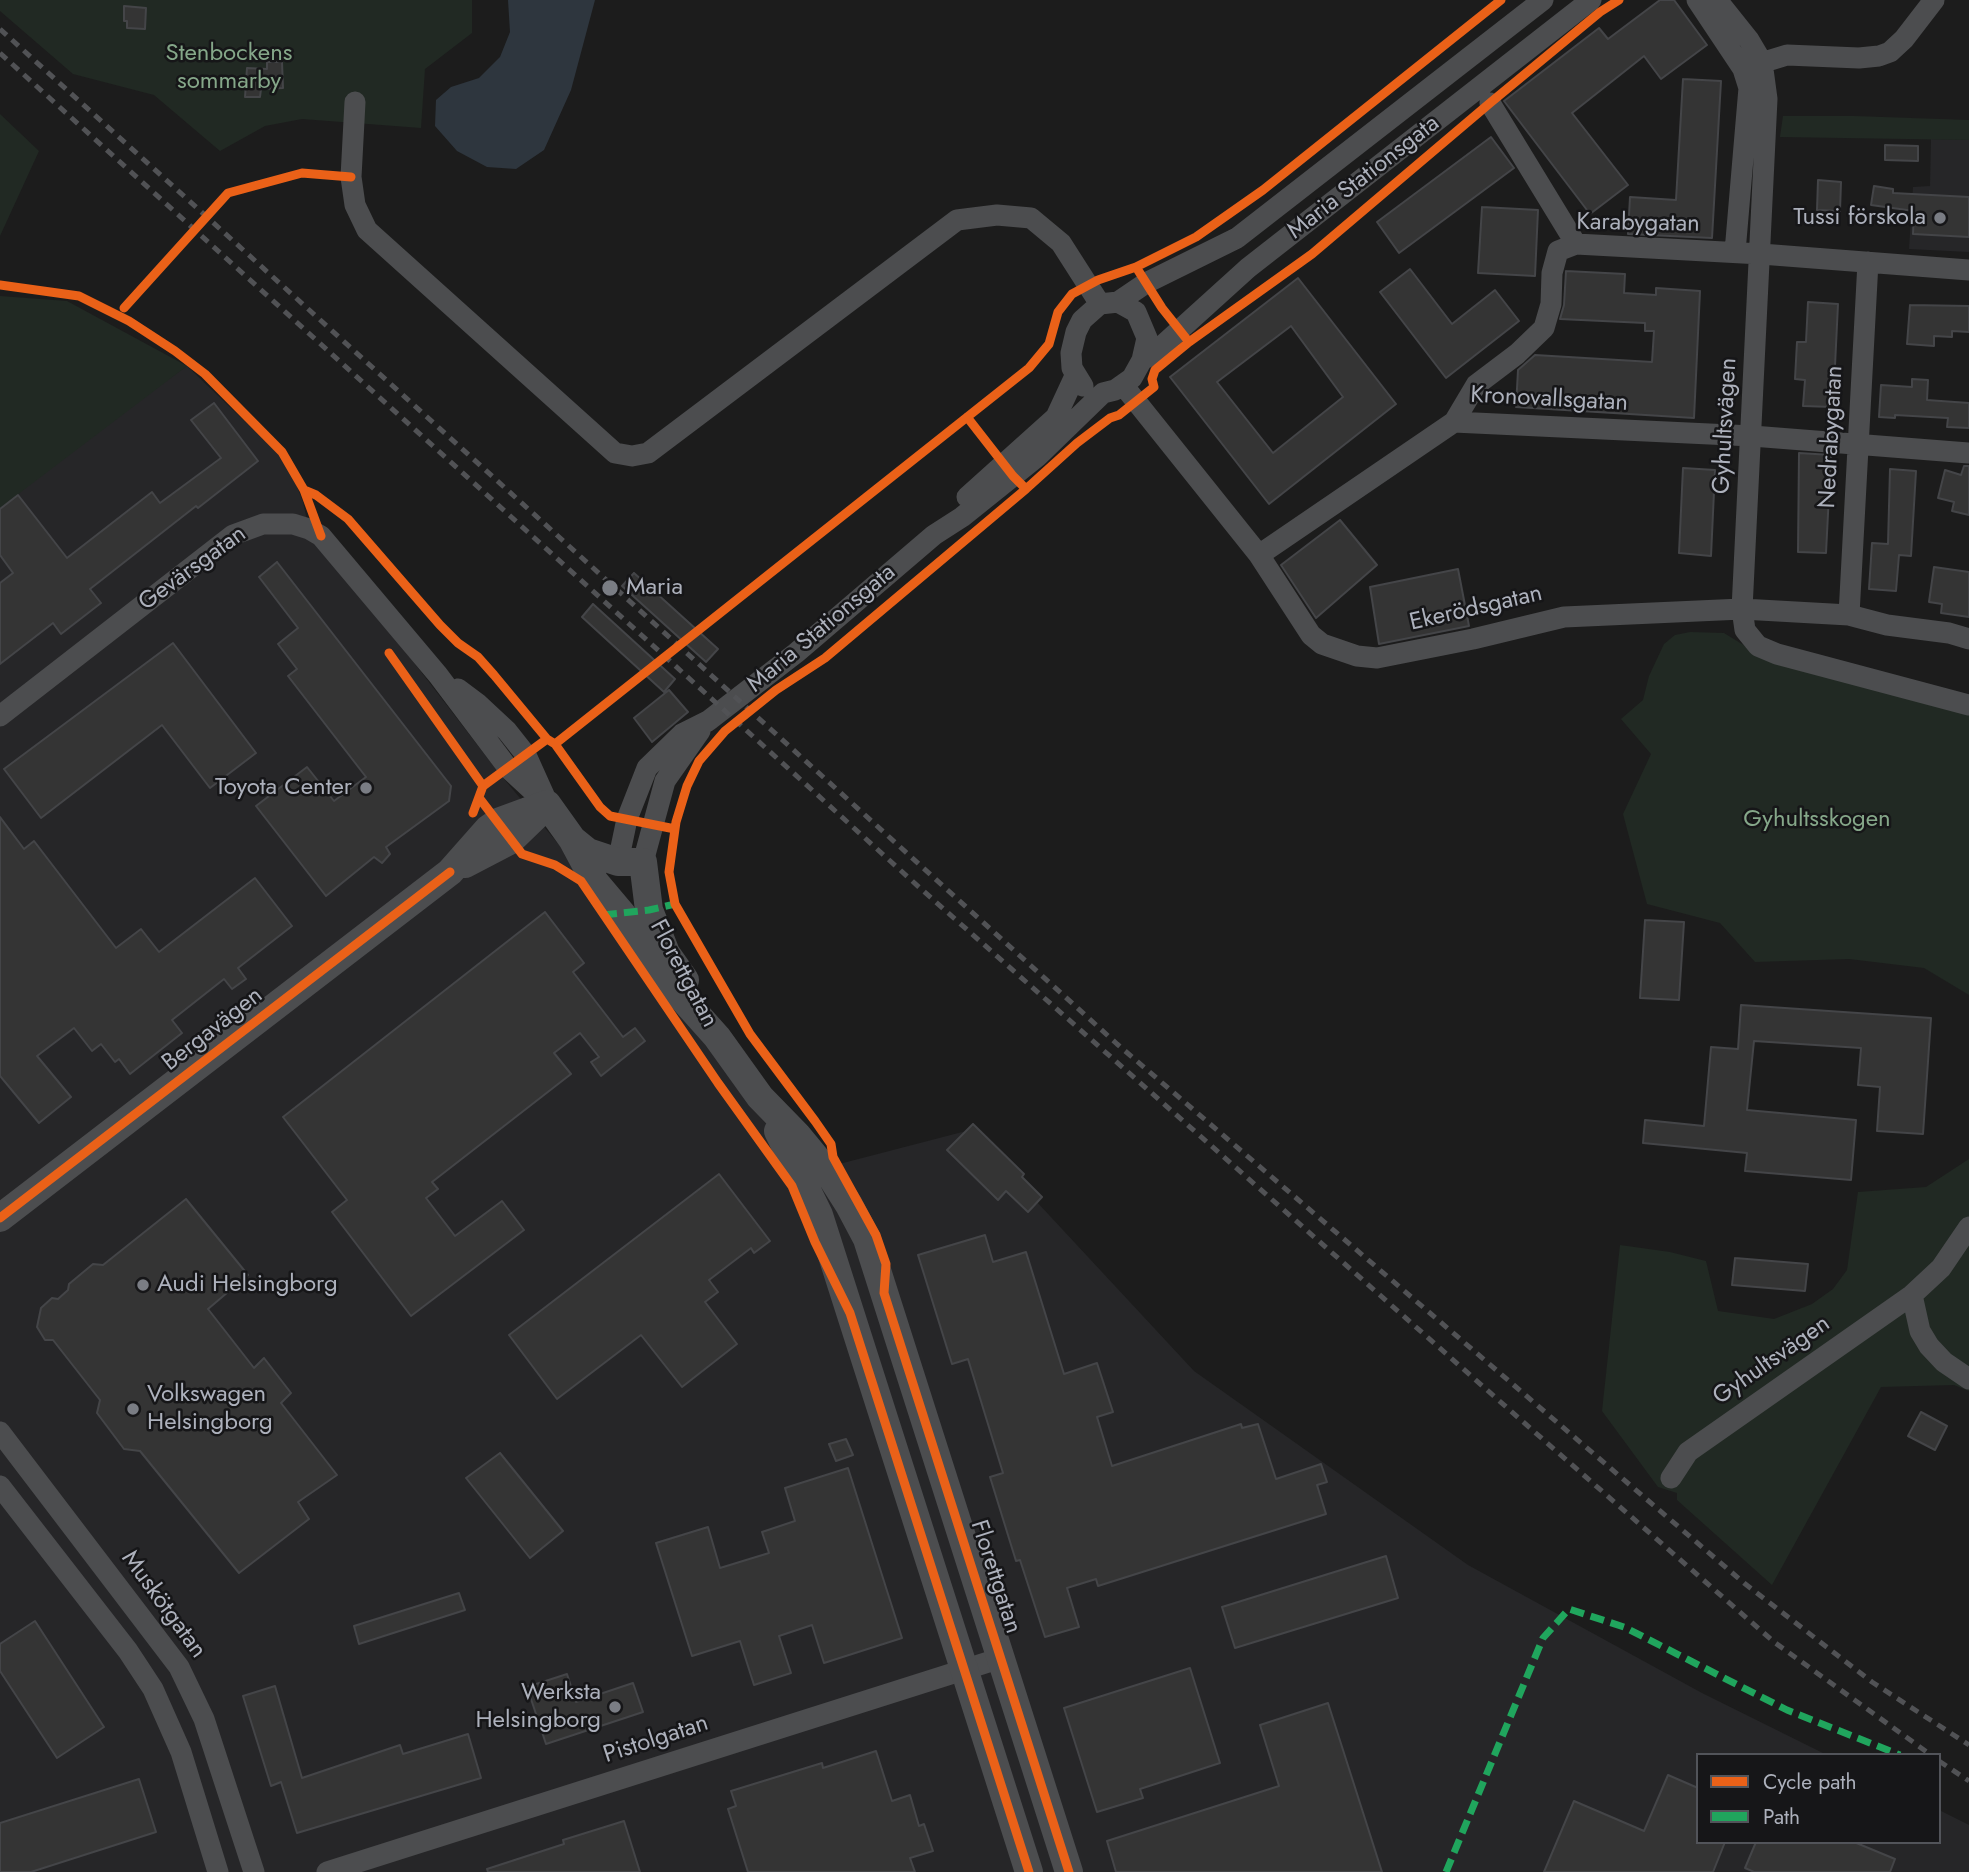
<!DOCTYPE html>
<meta charset="utf-8">
<style>
body{margin:0}
#map{position:relative;width:1969px;height:1872px;overflow:hidden;background:#1c1c1c;font-family:Jost,sans-serif}
canvas{display:block}
.legend{position:absolute;left:1696px;top:1753px;width:245px;height:91px;box-sizing:border-box;background:#161618;border:2px solid #52545a;margin:0;padding:9px 12px;list-style:none;font-size:21px;color:#adb1bc}
.legend li{display:flex;align-items:center;gap:14px;height:35px}
.legend b{width:35px;border:2px solid #52545a}
</style>
<div id="map">
<canvas width="1969" height="1872"></canvas>
<ul class="legend">
<li><b style="height:9px;background:#ea6118"></b>Cycle path</li>
<li><b style="height:9px;background:#20a55d"></b>Path</li>
</ul>
</div>
<script>
const context = document.querySelector('canvas').getContext('2d');
context.lineJoin = 'round';
function fillPath(path, color) {
  context.fillStyle = color;
  context.fill(path, 'evenodd');
}
function shape(rows) {
  const path = new Path2D();
  for (const r of rows) {
    path.moveTo(r[0], r[1]);
    for (let i = 2; i < r.length; i += 2) path.lineTo(r[i], r[i + 1]);
  }
  return path;
}
function trace(path, color, width, dash) {
  context.strokeStyle = color;
  context.lineWidth = width;
  context.lineCap = dash ? 'butt' : 'round';
  context.setLineDash(dash || []);
  context.stroke(path);
}
function label(font, color, halo, rows, align = 'center') {
  context.font = font + ' Jost,sans-serif';
  context.lineWidth = 5;
  context.setLineDash([]);
  context.textBaseline = 'middle';
  context.strokeStyle = halo;
  context.fillStyle = color;
  for (const [text, x, y, turn = 0] of rows) {
    context.save();
    context.translate(x, y);
    context.rotate((+turn || 0) * Math.PI / 180);
    context.textAlign = isNaN(turn) ? turn : align;
    if (halo) context.strokeText(text, 0, 0);
    context.fillText(text, 0, 0);
    context.restore();
  }
}
const built = shape([
 [1931,139,1969,140,1969,252,1909,249,1913,187,1930,186],
 [187,366,279,454,293,476,303,502,308,525,499,773,581,871,820,1169,970,1130,1194,1371,1468,1565,1702,1693,1827,1755,1698,1755,1698,1842,1939,1842,1939,1810,1969,1825,1969,1872,0,1872,0,505,112,419]
]);
const green = shape([
 [0,0,472,0,472,33,425,69,421,128,302,119,265,126,220,151,154,95,73,74,0,11],
 [0,114,39,151,0,236],
 [1783,116,1854,116,1969,120,1969,140,1780,137],
 [0,296,67,301,187,366,0,508],
 [1690,632,1724,633,1773,663,1969,715,1969,995,1924,968,1849,959,1755,962,1720,923,1647,904,1623,814,1651,754,1621,719,1643,700,1649,676,1664,644,1675,635],
 [1969,1159,1969,1391,1954,1385,1881,1387,1772,1585,1677,1500,1677,1493,1658,1487,1602,1411,1620,1245,1670,1252,1706,1261,1718,1311,1774,1319,1812,1304,1833,1289,1847,1270,1858,1192,1926,1187]
]);
const water = shape([
 [508,0,595,0,571,90,544,150,516,169,487,167,457,151,435,126,436,100,451,87,479,78,500,57,510,32]
]);
const building = shape([
 [1660,0,1674,0,1707,45,1661,79,1644,56,1572,113,1628,185,1590,214,1504,101,1599,28,1608,39,1660,0],
 [124,6,146,8,145,29,127,28,127,21,124,21,124,6],
 [267,62,282,62,283,88,261,89,260,97,245,97,247,68,267,69,267,62],
 [1683,79,1721,81,1712,238,1628,234,1630,197,1676,200,1683,79],
 [1491,137,1514,168,1399,253,1377,222,1491,137],
 [1885,145,1918,146,1918,161,1885,160,1885,145],
 [1818,180,1841,182,1840,211,1817,210,1818,180],
 [1874,186,1893,189,1893,193,1969,197,1969,237,1913,234,1914,211,1871,205,1874,186],
 [1482,207,1538,210,1535,276,1478,273,1482,207],
 [1410,269,1452,324,1495,290,1519,321,1446,378,1380,292,1410,269],
 [1566,271,1625,274,1624,293,1656,295,1656,288,1700,291,1694,418,1516,407,1518,370,1535,355,1652,362,1654,331,1645,331,1645,323,1560,319,1564,305,1566,271],
 [1298,278,1396,404,1269,504,1170,377,1298,278],
 [1291,326,1343,397,1273,453,1217,382,1291,326],
 [1808,302,1838,304,1833,407,1803,406,1805,380,1795,379,1797,342,1806,342,1808,302],
 [1910,305,1969,306,1969,332,1952,331,1952,337,1934,336,1934,346,1907,344,1910,305],
 [1912,379,1928,380,1927,400,1969,403,1969,428,1947,427,1948,418,1895,415,1895,418,1879,417,1881,385,1912,387,1912,379],
 [214,403,258,461,198,508,196,506,90,589,101,603,61,634,53,623,0,664,0,583,13,573,0,555,0,509,18,495,67,558,152,492,160,503,221,458,191,420,214,403],
 [1799,453,1831,455,1826,553,1798,552,1799,453],
 [1964,466,1969,466,1969,515,1952,511,1954,502,1938,498,1945,470,1961,475,1964,466],
 [1683,468,1715,470,1711,556,1679,553,1683,468],
 [1890,469,1916,471,1911,556,1899,555,1896,591,1869,589,1872,543,1888,544,1890,469],
 [1340,520,1377,565,1316,618,1281,565,1340,520],
 [277,562,451,786,449,801,386,847,390,854,382,863,374,857,326,896,256,806,307,767,334,801,366,777,288,676,297,669,278,644,298,628,259,577,277,562],
 [1934,567,1969,572,1969,617,1941,613,1942,604,1929,602,1934,567],
 [1458,569,1469,626,1379,644,1370,587,1458,569],
 [634,573,718,649,706,662,622,586,634,573],
 [593,604,675,679,664,692,582,617,593,604],
 [173,643,256,753,210,788,162,725,41,818,4,769,173,643],
 [669,690,688,712,652,742,634,718,669,690],
 [0,817,24,849,34,841,116,948,141,929,159,952,255,878,292,926,238,968,246,979,232,989,224,979,172,1020,182,1033,130,1074,119,1059,115,1062,101,1044,92,1051,74,1028,37,1056,71,1097,39,1123,0,1076,0,817],
 [545,912,584,963,573,972,623,1037,635,1028,645,1041,601,1076,591,1062,599,1057,580,1033,554,1053,571,1074,432,1182,438,1189,426,1198,455,1236,502,1201,524,1230,411,1316,332,1212,347,1200,283,1117,545,912],
 [1645,920,1684,922,1679,1000,1640,998,1645,920],
 [1741,1005,1931,1018,1923,1134,1877,1131,1880,1087,1858,1085,1861,1048,1754,1041,1747,1110,1856,1120,1851,1180,1745,1171,1747,1153,1643,1143,1645,1120,1704,1126,1711,1047,1738,1049,1741,1005],
 [973,1124,1024,1174,1022,1177,1042,1197,1028,1212,1006,1191,998,1200,947,1150,973,1124],
 [719,1174,770,1241,754,1253,751,1248,709,1280,718,1292,705,1302,737,1344,682,1387,641,1335,557,1399,509,1335,719,1174],
 [186,1199,248,1275,208,1309,254,1368,264,1358,291,1393,281,1403,337,1475,298,1502,309,1519,239,1573,140,1451,124,1449,97,1413,100,1400,53,1340,45,1340,37,1327,41,1308,52,1298,58,1299,68,1290,69,1284,93,1264,103,1265,186,1199],
 [985,1235,993,1262,1026,1252,1064,1374,1097,1363,1113,1412,1097,1417,1112,1466,1241,1424,1242,1428,1258,1424,1276,1479,1321,1464,1327,1482,1317,1485,1326,1514,1098,1586,1096,1579,1067,1588,1079,1627,1045,1637,1020,1560,1016,1561,990,1477,1003,1473,968,1359,952,1364,918,1255,985,1235],
 [1735,1258,1808,1264,1805,1291,1732,1285,1735,1258],
 [1921,1412,1947,1426,1935,1450,1908,1436,1921,1412],
 [846,1439,853,1455,836,1461,829,1444,846,1439],
 [500,1453,563,1531,530,1558,466,1478,500,1453],
 [848,1468,902,1638,824,1663,812,1625,779,1636,791,1673,754,1685,740,1641,692,1656,656,1543,708,1527,720,1568,769,1553,762,1532,795,1521,785,1488,848,1468],
 [1386,1556,1398,1598,1235,1648,1222,1607,1386,1556],
 [459,1593,465,1610,359,1644,354,1626,459,1593],
 [35,1621,104,1727,57,1758,0,1671,0,1644,35,1621],
 [1190,1668,1220,1763,1140,1789,1143,1798,1097,1812,1064,1708,1190,1668],
 [567,1674,576,1702,633,1683,643,1712,546,1744,527,1687,567,1674],
 [275,1686,302,1778,400,1745,403,1754,468,1734,481,1778,297,1833,281,1782,271,1786,243,1696,275,1686],
 [1328,1703,1382,1872,1116,1872,1107,1841,1279,1786,1260,1725,1328,1703],
 [876,1751,892,1801,910,1795,919,1826,924,1824,933,1851,910,1858,915,1872,748,1872,728,1809,736,1806,731,1791,822,1763,823,1768,876,1751],
 [1668,1775,1698,1788,1698,1842,1725,1842,1713,1872,1544,1872,1574,1801,1644,1831,1668,1775],
 [139,1779,156,1832,31,1872,0,1872,0,1823,139,1779],
 [624,1821,640,1872,488,1872,487,1869,564,1844,563,1840,624,1821],
 [1756,1842,1854,1842,1895,1859,1890,1872,1754,1872,1745,1868,1756,1842]
]);
const minor = shape([
 [1697,0,1743,69,1749,88,1735,252],
 [1717,0,1749,40,1762,62,1767,99,1742,609,1745,630,1758,646,1777,654,1969,705],
 [1751,66,1787,55,1859,58,1879,56,1890,52,1904,39,1934,0],
 [355,102,351,177,355,205,367,230,615,453,632,456,648,453,957,220,997,215,1031,218,1061,243,1100,304],
 [1490,103,1576,244],
 [1118,302,1146,283,1237,238,1543,0],
 [1123,385,1259,555,1311,635,1322,644,1357,656,1377,658,1473,639,1564,617,1742,609,1849,615,1887,625,1949,633,1969,639],
 [1083,386,1072,368,1071,353,1076,332,1082,320,1100,304,1118,302,1136,312,1147,338,1142,360],
 [1454,422,1476,385,1517,354,1544,328,1551,304,1552,273,1558,251,1576,244,1761,254,1969,270],
 [967,497,1056,417,1075,376],
 [1259,555,1454,422,1752,436,1969,453],
 [1849,615,1868,262],
 [458,689,478,704,507,731,526,755,544,795],
 [0,716,233,535,263,524,293,524,309,529,321,536,438,675,508,768,547,804],
 [618,862,627,819,647,768,682,734,708,721,796,653,934,535,962,517,1038,456,1103,393,1115,390,1132,378,1142,360,1153,354,1248,268,1591,0],
 [643,862,665,781,700,731],
 [1912,1295,1920,1331,1929,1346,1944,1362,1969,1379],
 [0,1432,179,1667,204,1719,254,1872],
 [1671,1478,1688,1452,1912,1295,1941,1268,1969,1227],
 [0,1486,128,1651,153,1689,181,1752,218,1872],
 [327,1872,1001,1658]
]);
const tertiary = shape([
 [547,804,572,839,588,852,618,862,643,862,649,910,666,953,685,980],
 [572,839,595,882,622,914,641,952,717,1037,760,1097,797,1135,830,1175,849,1205,867,1239,1069,1872],
 [465,864,511,840,540,812],
 [778,1131,819,1215,1029,1872],
 [0,1218,450,872,488,829,498,822,547,804]
]);
const rail = shape([
 [0,29,1117,1044,1744,1583,1872,1682,1969,1745],
 [0,53,920,888,1530,1428,1774,1642,1931,1755],
 [1939,1761,1969,1781]
]);
const quiet = shape([
 [603,915,649,910,675,904],
 [1446,1872,1543,1638,1569,1609,1624,1627,1787,1710,1900,1755]
]);
const cycleway = shape([
 [1136,267,1162,308,1189,342],
 [0,285,79,296,129,321,175,351,205,374,282,452,304,490,321,536],
 [124,308,228,193,302,173,351,177],
 [967,417,1013,476,1026,489],
 [304,490,316,495,348,519,440,625,458,643,478,657,494,675,547,739],
 [389,653,483,786],
 [555,744,1029,368,1049,344,1058,312,1072,294,1098,280,1136,267,1196,237,1263,190,1501,0],
 [480,799,522,854,555,865,581,881,718,1083,792,1186,815,1242,850,1313,1029,1872],
 [473,813,483,786,547,739,555,744,600,807,610,816,675,829],
 [0,1218,450,872],
 [1069,1872,884,1293,886,1264,876,1235,833,1157,831,1144,815,1121,750,1034,675,904,669,872,676,822,687,786,699,761,725,731,776,690,825,658,1026,489,1077,443,1110,418,1119,415,1154,387,1152,379,1155,370,1189,342,1312,254,1490,103,1600,12,1619,0]
]);
const markers = [
 [1940,218,7,"#7a7d84"],
 [610,588,9,"#7a7d84"],
 [366,788,7,"#7a7d84"],
 [143,1285,7,"#7a7d84"],
 [133,1409,7,"#7a7d84"],
 [615,1707,7,"#7a7d84"]
];
const parkNames = [
 ["Stenbockens",229,54],
 ["sommarby",229,82],
 ["Gyhultsskogen",1817,820]
];
const streetNames = [
 ["Maria Stationsgata",1364,178,-38],
 ["Karabygatan",1638,224,1],
 ["Kronovallsgatan",1549,400,3],
 ["Gyhultsvägen",1726,426,-87],
 ["Nedrabygatan",1832,437,-87],
 ["Gevärsgatan",193,569,-36],
 ["Ekerödsgatan",1476,609,-13],
 ["Maria Stationsgata",822,629,-40],
 ["Florettgatan",683,974,62],
 ["Bergavägen",213,1030,-38],
 ["Gyhultsvägen",1772,1361,-35],
 ["Florettgatan",995,1577,72],
 ["Muskötgatan",163,1605,54],
 ["Pistolgatan",656,1740,-18]
];
const poiNames = [
 ["Tussi förskola",1926,218],
 ["Maria",626,588,"left"],
 ["Toyota Center",352,788],
 ["Audi Helsingborg",157,1285,"left"],
 ["Volkswagen",147,1395,"left"],
 ["Helsingborg",147,1423,"left"],
 ["Werksta",601,1693],
 ["Helsingborg",601,1721]
];
fillPath(built, '#262628');
fillPath(green, '#212923');
fillPath(water, '#2e363e');
fillPath(building, '#343434');
trace(building, '#444548', 2);
trace(minor, '#4c4d4f', 21);
trace(tertiary, '#4c4d4f', 28);
trace(rail, '#515255', 5, [9, 7]);
trace(quiet, '#20a55d', 7, [14, 7]);
trace(cycleway, '#ea6118', 9);
for (const [x, y, r, color] of markers) {
  const dot = new Path2D();
  dot.arc(x, y, r, 0, 2 * Math.PI);
  context.fillStyle = color;
  context.fill(dot);
  trace(dot, '#161618', 2.5);
}
label('24px', '#85a789', '#161618', parkNames);
label('24px', '#adb1bc', '#161618', streetNames);
label('24px', '#adb1bc', '#161618', poiNames, 'right');
</script>
